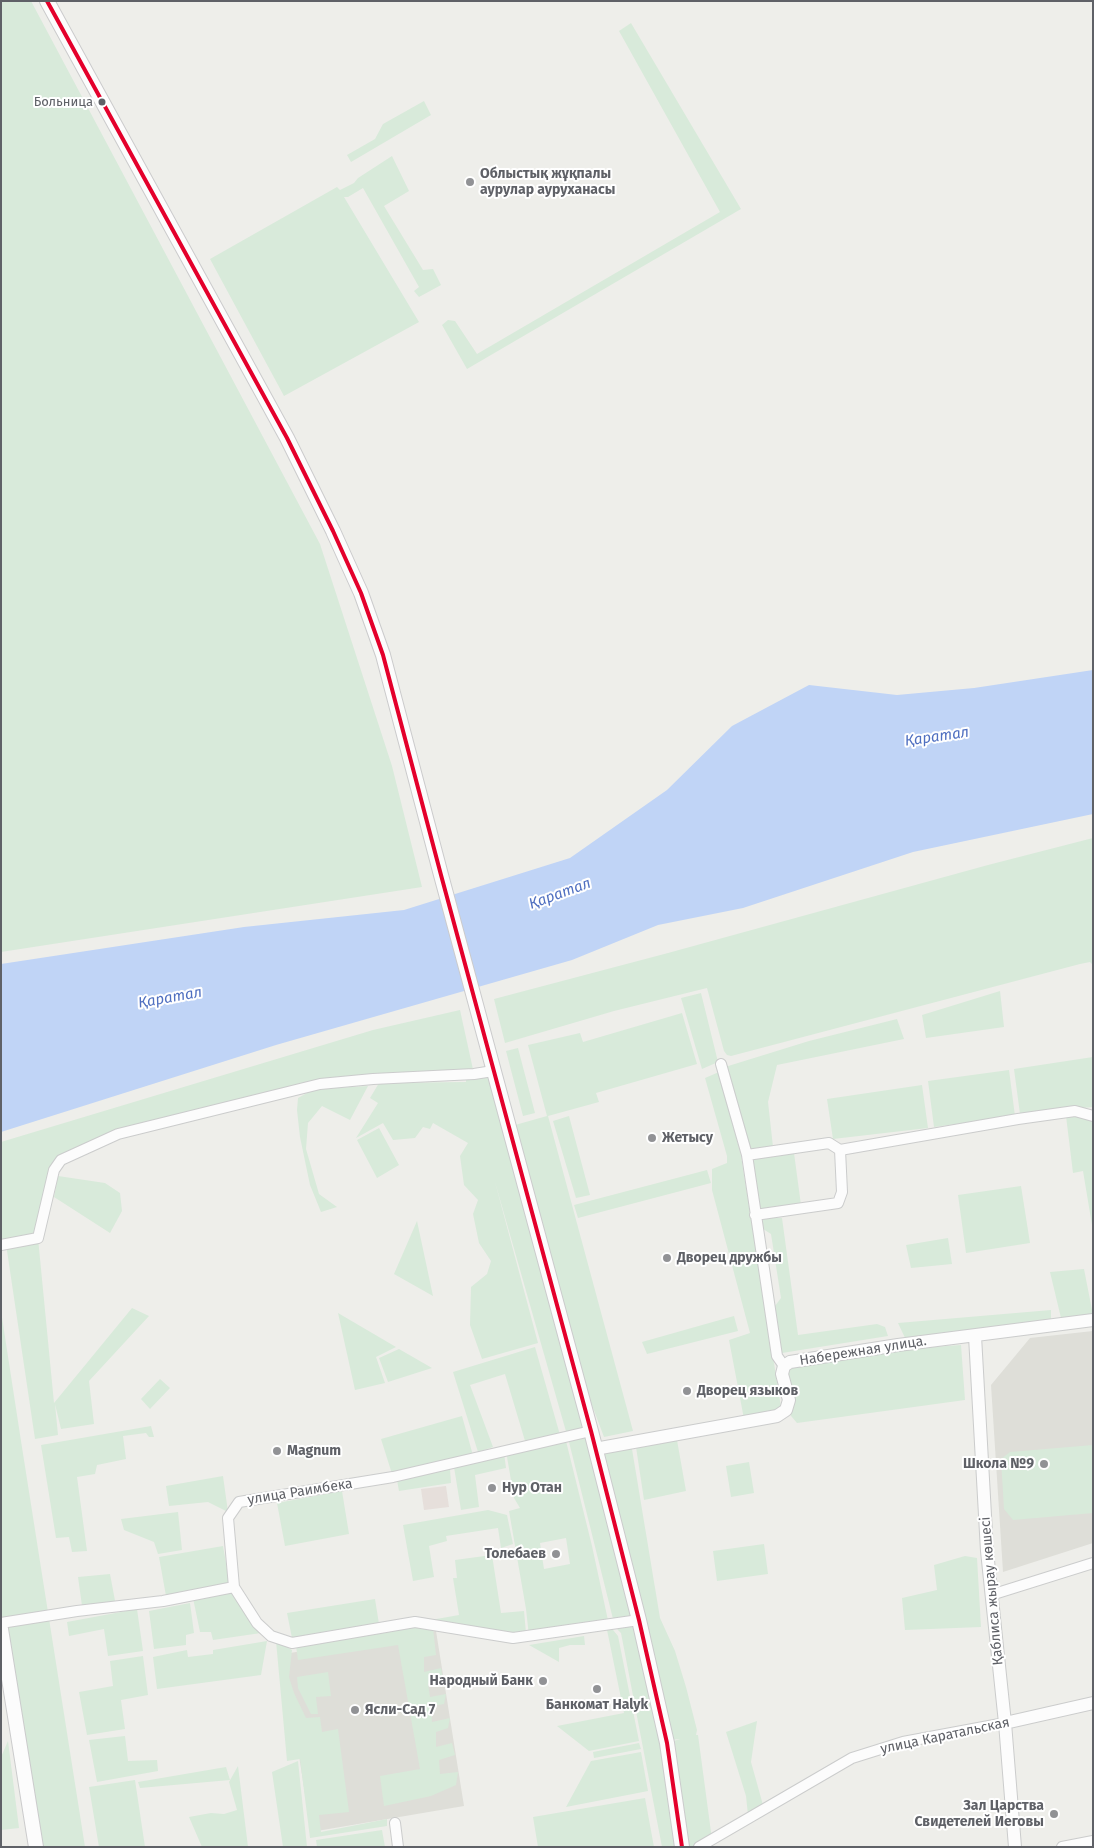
<!DOCTYPE html>
<meta charset="utf-8">
<style>
body{margin:0}
#map{position:relative;width:1094px;height:1848px;overflow:hidden;background:#eeeeea;font-family:"Fira Sans",sans-serif}
canvas{display:block}
.frame{position:absolute;inset:0;border:2px solid #5f6167;pointer-events:none}
</style>
<div id="map">
<canvas width="1094" height="1848"></canvas>
<div class="frame"></div>
</div>
<script>
const context = document.querySelector('canvas').getContext('2d');
context.lineJoin = 'round';
function fillPath(path, color) {
  context.fillStyle = color;
  context.fill(path, 'evenodd');
}
function shape(rows) {
  const path = new Path2D();
  for (const r of rows) {
    path.moveTo(r[0], r[1]);
    for (let i = 2; i < r.length; i += 2) path.lineTo(r[i], r[i + 1]);
  }
  return path;
}
function trace(path, color, width, dash) {
  context.strokeStyle = color;
  context.lineWidth = width;
  context.lineCap = dash ? 'butt' : 'round';
  context.setLineDash(dash || []);
  context.stroke(path);
}
function label(font, color, halo, rows, align = 'center') {
  context.font = font + ' "Fira Sans",sans-serif';
  context.lineWidth = 4;
  context.setLineDash([]);
  context.textBaseline = 'middle';
  context.strokeStyle = halo;
  context.fillStyle = color;
  for (const [text, x, y, turn = 0] of rows) {
    context.save();
    context.translate(x, y);
    context.rotate((+turn || 0) * Math.PI / 180);
    context.textAlign = isNaN(turn) ? turn : align;
    if (halo) context.strokeText(text, 0, 0);
    context.fillText(text, 0, 0);
    context.restore();
  }
}
const education = shape([
 [1093,1331,1093,1543,1003,1572,991,1385,1030,1338],
 [436,1631,464,1806,311,1832,283,1654]
]);
const medical = shape([
 [446,1486,449,1507,424,1510,421,1489]
]);
const green = shape([
 [1,1,31,1,320,544,392,766,422,887,1,952],
 [631,23,741,209,467,369,442,325,448,320,455,321,477,354,720,212,619,31],
 [424,101,431,115,351,162,347,155,375,139,383,124],
 [392,156,409,191,384,206,423,270,433,269,441,285,419,297,414,291,419,287,363,188,348,197,344,197,419,322,284,396,210,259,337,187,340,190,354,183,358,178],
 [1093,838,1093,965,1090,962,1080,964,731,1056,727,1055,724,1051,707,988,614,1011,505,1043,494,999,668,953,988,865],
 [1000,991,1004,1027,926,1038,922,1015],
 [701,993,718,1062,702,1069,681,998],
 [460,1010,474,1074,336,1082,110,1138,57,1165,38,1238,54,1403,132,1308,149,1316,89,1381,94,1424,61,1429,55,1404,58,1435,35,1439,6,1244,1,1245,1,1142,373,1030],
 [682,1013,697,1064,596,1093,599,1102,548,1116,633,1431,604,1437,561,1323,508,1127,547,1116,528,1045,580,1033,583,1042],
 [897,1019,904,1039,777,1065,768,1102,773,1147,750,1149,725,1067,809,1041],
 [518,1048,535,1113,523,1116,506,1051],
 [1093,1057,1093,1107,1020,1114,1014,1069],
 [1009,1070,1015,1116,934,1127,928,1081],
 [719,1072,741,1156,781,1407,770,1415,744,1419,729,1340,750,1333,712,1190,712,1169,727,1163,727,1156,705,1078],
 [490,1073,598,1474,665,1743,680,1847,662,1847,621,1633,615,1627,569,1442,495,1182,538,1343,482,1359,470,1325,471,1287,487,1274,491,1261,479,1243,473,1214,478,1200,464,1185,460,1156,468,1143,433,1123,430,1129,423,1127,415,1138,393,1140,383,1123,356,1138,378,1103,370,1098,379,1083,466,1082,466,1080],
 [922,1085,928,1128,833,1139,827,1099],
 [368,1086,350,1120,322,1106,308,1123,306,1149,319,1194,337,1207,321,1212,310,1185,300,1137,297,1110,298,1098,314,1089],
 [569,1116,590,1195,576,1198,553,1121],
 [1066,1116,1086,1118,1093,1123,1093,1231,1083,1171,1073,1173],
 [379,1128,399,1165,377,1178,357,1140],
 [794,1153,801,1205,759,1211,751,1159],
 [707,1170,711,1183,578,1218,574,1205],
 [58,1176,105,1183,120,1193,122,1211,110,1233,54,1197],
 [1021,1186,1030,1243,966,1253,958,1195],
 [767,1218,782,1218,798,1335,877,1324,885,1327,888,1336,782,1353,775,1306,781,1298,771,1234,760,1227,761,1221],
 [417,1221,433,1296,394,1274],
 [948,1238,952,1264,911,1268,906,1245],
 [1084,1269,1093,1315,1061,1318,1050,1272],
 [1051,1310,1051,1320,906,1340,898,1323],
 [1,1311,21,1441,85,1847,36,1847,1,1629],
 [338,1313,396,1347,376,1357,385,1383,355,1390],
 [734,1316,738,1331,647,1354,642,1342],
 [961,1345,965,1400,797,1423,786,1410,784,1366,845,1353],
 [535,1347,560,1435,525,1441,505,1374,470,1385,493,1447,478,1452,453,1372],
 [399,1349,432,1368,388,1382,379,1358],
 [160,1379,170,1388,150,1409,141,1399],
 [462,1416,474,1459,393,1477,381,1439],
 [151,1426,154,1437,149,1437,146,1433,123,1436,126,1459,97,1465,95,1474,77,1477,87,1551,72,1552,69,1537,56,1538,41,1445],
 [565,1437,592,1546,609,1625,618,1636,639,1741,589,1751,557,1726,624,1713,606,1625,529,1636,526,1609,509,1511,520,1508,514,1498,506,1451],
 [566,1538,570,1564,544,1569,540,1543],
 [677,1440,686,1491,644,1500,636,1447],
 [631,1443,660,1618,675,1651,686,1687,697,1730,696,1735,698,1735,713,1847,682,1847,667,1743,680,1739,669,1740,595,1449],
 [1093,1445,1093,1513,1013,1520,1004,1509,1001,1459,1010,1452],
 [504,1453,506,1468,475,1475,479,1507,461,1510,454,1467],
 [749,1462,754,1493,731,1497,726,1466],
 [450,1469,451,1483,399,1491,397,1480],
 [223,1476,228,1512,208,1502,169,1506,166,1486],
 [342,1491,349,1534,285,1546,277,1503],
 [488,1510,507,1515,513,1544,501,1548,498,1528,446,1536,447,1541,429,1546,434,1577,413,1581,403,1525],
 [178,1512,182,1550,158,1554,154,1542,124,1530,121,1519],
 [764,1544,768,1574,717,1581,713,1551],
 [223,1546,230,1585,166,1596,159,1557],
 [492,1555,501,1613,524,1611,526,1633,504,1634,425,1621,459,1615,453,1578,457,1578,455,1560],
 [965,1556,977,1558,981,1627,905,1630,902,1598,937,1590,934,1565],
 [110,1574,116,1606,83,1613,78,1577],
 [231,1591,261,1633,213,1640,211,1632,200,1632,193,1598],
 [375,1599,379,1624,292,1638,287,1613],
 [190,1603,194,1633,186,1635,186,1645,154,1649,149,1611],
 [137,1609,143,1651,108,1656,104,1629,69,1636,67,1622],
 [401,1628,433,1628,436,1655,424,1657,424,1672,441,1668,443,1679,428,1684,430,1697,446,1694,444,1704,431,1706,432,1722,450,1718,448,1728,436,1732,436,1747,452,1743,455,1755,439,1760,440,1774,458,1772,456,1785,431,1796,384,1806,380,1776,420,1769,398,1645,298,1660,296,1646],
 [584,1636,585,1645,570,1645,559,1648,559,1662,529,1645],
 [267,1641,261,1675,157,1689,153,1657,187,1650,188,1657,213,1654,213,1650],
 [276,1641,292,1650,289,1677,294,1693,306,1718,320,1717,322,1732,338,1729,349,1812,319,1815,321,1832,387,1819,387,1826,310,1838,300,1759,287,1761],
 [143,1656,148,1695,121,1700,125,1729,87,1735,79,1692,113,1686,110,1661],
 [328,1672,331,1696,316,1697,318,1714,311,1714,298,1688,297,1677],
 [757,1721,751,1762,763,1805,748,1815,746,1796,726,1732],
 [125,1736,128,1761,157,1760,158,1771,97,1782,89,1740],
 [8,1741,19,1828,1,1830,1,1757],
 [639,1743,641,1749,594,1758,593,1752],
 [641,1752,648,1791,566,1807,591,1761],
 [298,1761,307,1847,283,1847,272,1772],
 [238,1766,248,1847,202,1847,189,1817,211,1813,224,1814,237,1810,229,1782],
 [226,1767,230,1780,140,1788,138,1782],
 [135,1780,145,1847,99,1847,89,1787],
 [645,1798,654,1847,538,1847,533,1817],
 [382,1830,385,1847,317,1847,316,1840]
]);
const water = shape([
 [1093,670,1093,814,913,852,743,908,658,925,572,960,276,1045,1,1132,1,964,244,927,404,910,570,858,667,790,732,726,809,685,897,695,974,688]
]);
const minor = shape([
 [721,1064,747,1155],
 [755,1215,838,1203,842,1192,840,1150],
 [1,1245,38,1238,54,1170,61,1160,118,1134,320,1084,373,1079,474,1074,493,1071],
 [784,1366,777,1356,747,1155,829,1143,840,1150,1018,1119,1075,1111,1093,1116],
 [234,1587,257,1623,271,1636,292,1643,415,1622,513,1638,639,1620],
 [991,1595,1093,1563],
 [1,1623,77,1611,163,1601,234,1587,228,1518,239,1502,393,1477,591,1431],
 [395,1823,398,1847],
 [699,1847,852,1758,903,1742,1005,1723],
 [1062,1847,1093,1841]
]);
const tertiary = shape([
 [975,1336,987,1551,1005,1723,1015,1847],
 [595,1449,777,1416,786,1410,789,1400,782,1374,784,1366,790,1362,898,1345,1093,1320],
 [1005,1723,1093,1703]
]);
const secondary = shape([
 [47,1,287,438,333,531,361,593,383,655,441,875,591,1431,639,1620,667,1743,682,1847],
 [1,1629,36,1847]
]);
const bus1 = shape([
 [47,1,287,438,333,531,361,593,383,655,441,875,591,1431,639,1620,667,1743,682,1847]
]);
const markers = [
 [102,102,4.5,"#5f6167"],
 [470,182,5,"#919295"],
 [652,1138,5,"#919295"],
 [667,1258,5,"#919295"],
 [687,1391,5,"#919295"],
 [277,1451,5,"#919295"],
 [1044,1464,5,"#919295"],
 [492,1488,5,"#919295"],
 [556,1554,5,"#919295"],
 [543,1681,5,"#919295"],
 [597,1689,5,"#919295"],
 [355,1710,5,"#919295"],
 [1054,1814,5,"#919295"]
];
const busNames = [
 ["Больница",93,102]
];
const poiNames = [
 ["Облыстық жұқпалы",480,174],
 ["аурулар ауруханасы",480,190],
 ["Жетысу",662,1138],
 ["Дворец дружбы",677,1258],
 ["Дворец языков",697,1391],
 ["Magnum",287,1451],
 ["Школа №9",1034,1464,"right"],
 ["Нур Отан",502,1488],
 ["Толебаев",546,1554,"right"],
 ["Народный Банк",533,1681,"right"],
 ["Банкомат Halyk",597,1705,"center"],
 ["Ясли-Сад 7",365,1710],
 ["Зал Царства",1044,1806,"right"],
 ["Свидетелей Иеговы",1044,1822,"right"]
];
const streetNames = [
 ["Набережная улица.",863,1351,-9],
 ["улица Раимбека",300,1492,-9],
 ["Қаблиса жырау көшесі",992,1591,-95],
 ["улица Каратальская",945,1736,-12]
];
const waterNames = [
 ["Қаратал",937,737,-8],
 ["Қаратал",560,894,-20],
 ["Қаратал",170,998,-10]
];
fillPath(education, '#deded8');
fillPath(medical, '#e6dfdb');
fillPath(green, '#d8eada');
fillPath(water, '#c0d4f6');
trace(minor, '#cbcccc', 12);
trace(tertiary, '#cbcccc', 14);
trace(secondary, '#cbcbcc', 16);
trace(minor, '#fcfcfc', 10);
trace(tertiary, '#fcfcfc', 12);
trace(secondary, '#fcfcfc', 14);
trace(bus1, '#e4002b', 4);
for (const [x, y, r, color] of markers) {
  const dot = new Path2D();
  dot.arc(x, y, r, 0, 2 * Math.PI);
  context.fillStyle = color;
  context.fill(dot);
  trace(dot, '#fff', 2);
}
label('13px', '#5f6167', '#fff', busNames, 'right');
label('bold 14px', '#5f6167', '#fff', poiNames, 'left');
label('14px', '#5f6167', '#fff', streetNames);
label('italic 15px', '#4f6fc0', '#fff', waterNames);
</script>
